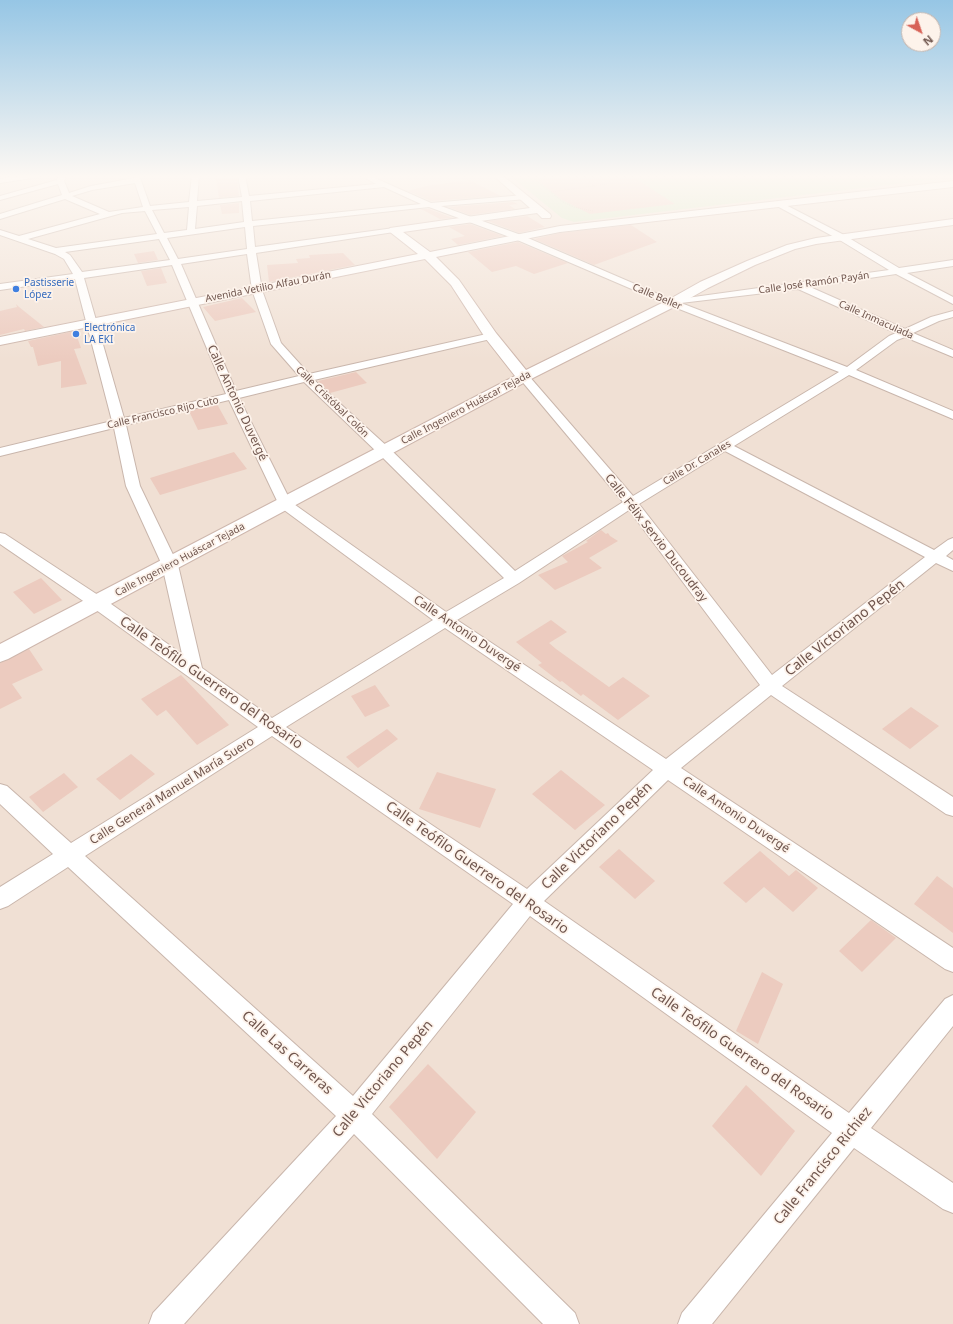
<!DOCTYPE html>
<meta charset="utf-8">
<style>
body{margin:0}
#map{position:relative;width:953px;height:1324px;overflow:hidden;background:#faefe5;font-family:"Noto Sans",sans-serif}
canvas{display:block}
.north{position:absolute;left:901px;top:12px;width:40px;height:40px;box-sizing:border-box;background:#fdf3eb;border:1px solid #c4b4ac;border-radius:50%;rotate:140deg;font-size:11px;font-weight:700;line-height:16px;text-align:center;color:#6f554d}
.north::after{content:'';display:block;margin:auto;width:14px;height:18px;background:#d76257;clip-path:polygon(50% 0,100% 100%,50% 72%,0 100%)}
</style>
<div id="map">
<canvas width="953" height="1324"></canvas>
<div class="north">N</div>
</div>
<script>
const context = document.querySelector('canvas').getContext('2d');
context.lineJoin = 'round';
function fillPath(path, color) {
  context.fillStyle = color;
  context.fill(path, 'evenodd');
}
function shape(rows) {
  const path = new Path2D();
  for (const r of rows) {
    path.moveTo(r[0], r[1]);
    for (let i = 2; i < r.length; i += 2) path.lineTo(r[i], r[i + 1]);
  }
  return path;
}
function trace(path, color, width, dash) {
  context.strokeStyle = color;
  context.lineWidth = width;
  context.lineCap = dash ? 'butt' : 'round';
  context.setLineDash(dash || []);
  context.stroke(path);
}
function label(font, color, halo, rows, align = 'center') {
  context.font = font + ' "Noto Sans",sans-serif';
  context.lineWidth = 3.5;
  context.setLineDash([]);
  context.textBaseline = 'middle';
  context.strokeStyle = halo;
  context.fillStyle = color;
  for (const [text, x, y, turn = 0] of rows) {
    context.save();
    context.translate(x, y);
    context.rotate((+turn || 0) * Math.PI / 180);
    context.textAlign = isNaN(turn) ? turn : align;
    if (halo) context.strokeText(text, 0, 0);
    context.fillText(text, 0, 0);
    context.restore();
  }
}
const residential = shape([
 [0,175,953,175,953,1324,0,1324]
]);
const green = shape([
 [509,175,937,175,939,179,574,222,562,218]
]);
const building = shape([
 [584,175,630,175,675,204,590,214,562,200,537,180],
 [237,178,239,196,219,198,216,179],
 [469,180,501,196,431,201,408,191,426,186],
 [513,202,518,204,509,205,515,209,470,215,448,207],
 [239,203,239,213,222,214,220,205],
 [421,209,429,209,453,218,440,219],
 [527,216,545,227,519,233,488,221],
 [470,224,503,236,458,245,451,239,465,236,449,227],
 [631,225,657,242,594,265,534,239,560,233],
 [518,242,568,263,534,274,516,266,492,272,468,252],
 [154,251,158,260,138,263,134,254],
 [343,253,355,265,269,282,267,265,298,263,296,259,310,258,309,255],
 [161,268,167,283,147,286,141,271],
 [242,298,256,312,215,321,203,307],
 [16,304,19,307,44,327,25,331,24,329,0,335,0,311,17,307],
 [75,331,81,348,74,349,87,384,61,388,61,361,38,366,33,347,31,347,28,341],
 [356,372,367,383,330,393,318,381],
 [217,404,228,424,198,430,189,411],
 [234,452,247,469,160,495,150,478],
 [601,530,606,534,608,533,610,536,618,541,589,558,602,568,555,590,538,575,568,562,562,556,588,542,586,541],
 [41,578,62,600,34,614,13,592],
 [551,620,567,632,549,643,556,649,609,687,623,677,650,696,618,720,583,694,581,696,562,681,560,682,538,665,542,663,516,642],
 [29,649,43,670,12,684,22,698,0,709,0,663],
 [181,675,229,725,197,745,166,710,157,716,141,699],
 [375,685,390,706,365,717,351,696],
 [911,707,939,726,910,749,882,729],
 [387,729,398,739,358,768,346,757],
 [131,754,155,774,120,800,96,779],
 [561,770,605,805,575,830,532,794],
 [437,772,496,789,480,828,419,809],
 [64,773,78,787,43,812,29,797],
 [619,849,655,881,635,899,599,867],
 [760,851,789,876,796,870,818,888,793,912,764,887,746,903,723,883],
 [937,876,953,888,953,933,914,904],
 [871,920,896,938,862,972,839,951],
 [762,972,783,984,758,1044,736,1031],
 [428,1064,476,1112,437,1159,389,1107],
 [746,1085,795,1131,761,1176,712,1126]
]);
const path = shape([
 [529,175,563,202,574,207,593,211],
 [589,182,595,187],
 [551,192,607,184,618,175]
]);
const street = shape([
 [26,175,43,175,39,177,0,183,0,179,26,175],
 [59,175,66,175,64,181,69,193,91,186,134,178,133,175,139,175,150,206,189,202,192,175,199,175,197,201,242,197,238,175,245,175,249,196,376,184,360,175,368,175,431,203,524,195,528,197,527,199,441,206,521,235,672,300,889,270,838,239,777,206,776,204,780,202,844,235,899,268,953,260,953,266,907,273,953,297,953,304,896,274,810,287,905,329,931,317,953,311,953,317,939,321,913,333,953,350,953,357,905,337,897,340,856,370,953,411,953,419,849,375,734,446,934,550,948,540,953,538,953,550,946,556,953,560,953,571,936,563,782,686,953,797,953,816,946,814,771,695,681,768,953,948,953,972,945,969,668,780,544,901,849,1113,945,999,953,995,953,1026,871,1128,953,1183,953,1213,943,1209,854,1148,712,1324,678,1324,682,1313,832,1133,530,916,372,1114,575,1313,579,1324,543,1324,354,1134,184,1324,149,1324,153,1313,336,1116,68,867,8,906,0,909,0,887,53,854,0,804,0,784,7,786,71,843,258,727,92,607,0,544,0,533,5,534,104,599,182,654,162,565,126,486,114,428,0,456,0,448,112,421,75,279,0,290,0,284,73,274,64,259,55,254,0,235,0,230,19,236,100,214,65,199,0,219,0,214,62,195,58,184,0,200,0,196,57,180,59,175],
 [135,183,143,207,109,212,72,196,92,190,135,183],
 [384,187,421,204,252,221,250,201,384,187],
 [242,201,244,222,195,229,197,206,242,201],
 [189,207,187,230,164,233,152,210,189,207],
 [429,207,515,239,669,305,839,372,633,496,528,375,520,375,518,377,520,379,623,502,515,571,389,448,314,380,495,338,496,336,495,334,491,333,309,374,281,343,262,290,256,253,394,232,398,230,394,228,255,247,253,226,429,207],
 [145,211,157,234,56,248,28,239,122,213,145,211],
 [245,227,247,249,178,259,167,238,245,227],
 [159,239,170,260,82,272,70,255,65,252,159,239],
 [247,254,252,290,271,344,299,376,236,391,181,264,247,254],
 [172,265,226,394,124,418,84,278,172,265],
 [798,289,896,333,889,336,847,367,681,303,798,289],
 [304,382,379,454,504,578,446,612,291,502,239,398,304,382],
 [229,400,280,507,433,620,272,718,202,668,178,565,140,486,126,425,229,400],
 [725,451,925,557,772,675,639,504,725,451],
 [629,510,760,685,666,759,457,620,519,583,629,510],
 [445,628,653,770,527,889,286,727,445,628],
 [272,736,513,904,353,1096,85,856,272,736]
]);
const secondary = shape([
 [493,175,502,175,550,214,551,216,550,218,542,218,537,213,403,232,430,252,560,226,953,181,953,187,560,232,436,257,459,280,496,333,526,370,668,300,700,282,747,261,787,245,816,238,953,219,953,225,816,244,795,249,755,265,708,288,676,306,529,380,8,659,0,662,0,644,515,376,486,339,451,285,425,259,0,345,0,337,418,254,390,232,389,230,390,228,530,208,493,175]
]);
const markers = [
 [16,289,4,"#3f7fe0"],
 [76,334,4,"#3f7fe0"]
];
const farShopnames = [
 ["Pastisserie",24,283],
 ["López",24,295],
 ["Electrónica",84,328],
 ["LA EKI",84,340]
];
const farStreetnames = [
 ["Calle José Ramón Payán",814,283,-8],
 ["Avenida Vetilio Alfau Durán",268,287,-11],
 ["Calle Beller",657,297,23],
 ["Calle Inmaculada",876,320,24],
 ["Calle Cristóbal Colón",332,402,44],
 ["Calle Ingeniero Huáscar Tejada",466,408,-28],
 ["Calle Francisco Rijo Cuto",163,413,-13],
 ["Calle Dr. Canales",697,463,-31],
 ["Calle Ingeniero Huáscar Tejada",180,560,-28]
];
const streetNames = [
 ["Calle Antonio Duvergé",237,403,65],
 ["Calle Félix Servio Ducoudray",656,538,52],
 ["Calle Antonio Duvergé",467,634,34],
 ["Calle General Manuel María Suero",172,791,-32],
 ["Calle Antonio Duvergé",736,815,34]
];
const nearStreetnames = [
 ["Calle Victoriano Pepén",845,628,-38],
 ["Calle Teófilo Guerrero del Rosario",211,683,35],
 ["Calle Victoriano Pepén",597,836,-44],
 ["Calle Teófilo Guerrero del Rosario",477,868,35],
 ["Calle Las Carreras",287,1053,42],
 ["Calle Teófilo Guerrero del Rosario",742,1054,35],
 ["Calle Victoriano Pepén",383,1079,-50],
 ["Calle Francisco Richiez",823,1166,-51]
];
fillPath(residential, '#f0e0d4');
fillPath(green, '#d6e5c5');
fillPath(building, '#eccbbf');
trace(street, '#c9b6ac', 2);
trace(secondary, '#ceb7ad', 2);
trace(path, '#d1afa3', 1, [0.5, 1.5]);
fillPath(street, '#fff');
fillPath(secondary, '#fff');
const sky = context.createLinearGradient(0, 0, 0, 360);
sky.addColorStop(0, '#96c6e5');
sky.addColorStop(0.49, '#fdf8f3');
sky.addColorStop(1, '#fdf8f300');
context.fillStyle = sky;
context.fillRect(0, 0, 953, 360);
for (const [x, y, r, color] of markers) {
  const dot = new Path2D();
  dot.arc(x, y, r, 0, 2 * Math.PI);
  context.fillStyle = color;
  context.fill(dot);
  trace(dot, '#fdf3eb', 1.5);
}
label('10px', '#366cbe', '#fdf3eb', farShopnames, 'left');
label('10px', '#6f554d', '#fdf3eb', farStreetnames);
label('12px', '#6f554d', '#fdf3eb', streetNames);
label('14px', '#6f554d', '#fdf3eb', nearStreetnames);
</script>
